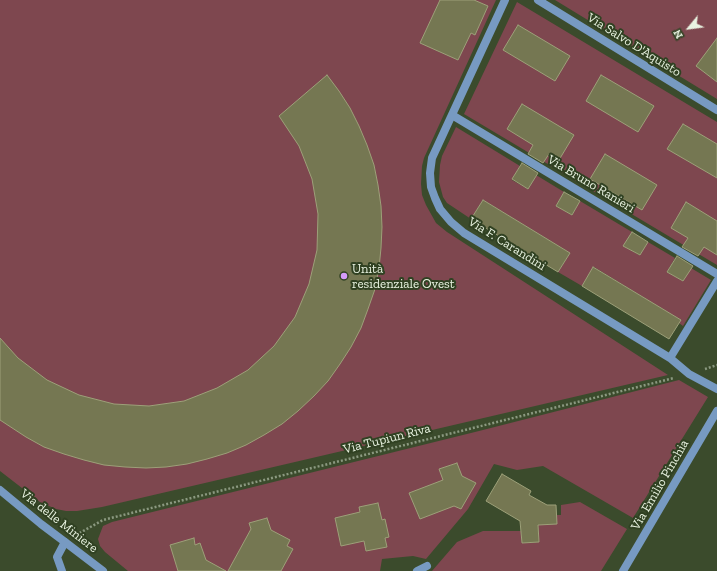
<!DOCTYPE html>
<meta charset="utf-8">
<style>
body{margin:0}
#map{position:relative;width:717px;height:571px;overflow:hidden;background:#3b4b2c;font-family:"Zilla Slab",serif}
canvas{display:block}
.north{position:absolute;left:669px;top:8px;width:40px;height:40px;-webkit-text-stroke:3px #304122;paint-order:stroke;rotate:241deg;font-size:11px;font-weight:700;line-height:16px;text-align:center;color:#e9f3e1}
.north::after{content:'';display:block;margin:auto;width:14px;height:18px;background:#e9f3e1;clip-path:polygon(50% 0,100% 100%,50% 72%,0 100%)}
</style>
<div id="map">
<canvas width="717" height="571"></canvas>
<div class="north">N</div>
</div>
<script>
const context = document.querySelector('canvas').getContext('2d');
context.lineJoin = 'round';
function fillPath(path, color) {
  context.fillStyle = color;
  context.fill(path, 'evenodd');
}
function shape(rows) {
  const path = new Path2D();
  for (const r of rows) {
    path.moveTo(r[0], r[1]);
    for (let i = 2; i < r.length; i += 2) path.lineTo(r[i], r[i + 1]);
  }
  return path;
}
function trace(path, color, width, dash) {
  context.strokeStyle = color;
  context.lineWidth = width;
  context.lineCap = dash ? 'butt' : 'round';
  context.setLineDash(dash || []);
  context.stroke(path);
}
function label(font, color, halo, rows, align = 'center') {
  context.font = font + ' "Zilla Slab",serif';
  context.lineWidth = 4;
  context.setLineDash([]);
  context.textBaseline = 'middle';
  context.strokeStyle = halo;
  context.fillStyle = color;
  for (const [text, x, y, turn = 0] of rows) {
    context.save();
    context.translate(x, y);
    context.rotate((+turn || 0) * Math.PI / 180);
    context.textAlign = isNaN(turn) ? turn : align;
    if (halo) context.strokeText(text, 0, 0);
    context.fillText(text, 0, 0);
    context.restore();
  }
}
const green = shape([
 [0,0,496,0,424,158,422,166,421,184,422,195,426,205,436,223,447,232,668,375,102,507,77,511,66,511,56,509,40,502,0,471],
 [555,0,717,0,717,99],
 [517,2,717,122,717,265,464,114],
 [456,127,520,166,512,180,528,189,536,175,564,192,556,206,572,215,580,201,632,232,624,246,639,255,648,242,675,258,667,272,683,281,691,268,711,280,683,326,679,323,680,320,594,267,582,286,558,272,570,253,483,200,471,219,447,203,443,197,439,182,440,165,442,156],
 [679,380,708,397,633,518,543,466,517,470,494,464,468,509,426,559,413,556,382,559,380,571,128,571,105,552,100,546,98,539,103,526,112,522,479,431],
 [580,502,627,529,601,571,432,571,457,542,483,531,521,531,522,543,539,542,538,525,556,515,561,515,561,505]
]);
const building = shape([
 [440,0,474,0,488,6,475,35,471,33,458,60,420,43,440,0],
 [518,25,570,56,555,81,503,50,518,25],
 [717,38,717,82,696,66,717,38],
 [327,75,339,91,350,108,359,126,367,145,374,165,378,185,381,206,382,227,381,248,379,268,375,289,368,309,361,328,351,347,340,364,328,381,314,396,298,411,282,424,264,435,246,445,227,453,207,459,187,464,166,467,146,468,125,467,104,465,84,460,64,454,44,447,26,437,0,420,0,338,18,358,47,380,79,395,114,404,149,406,184,401,217,388,248,370,274,346,295,317,309,284,317,250,318,214,312,179,299,146,279,116,327,75],
 [601,75,654,106,638,132,586,101,601,75],
 [522,104,574,135,559,160,549,154,543,163,528,154,533,145,507,129,522,104],
 [683,124,717,144,717,178,667,149,683,124],
 [605,154,657,185,642,210,590,179,605,154],
 [522,163,538,173,528,189,512,179,522,163],
 [564,192,580,201,572,215,556,206,564,192],
 [483,200,570,253,558,272,471,219,483,200],
 [686,202,717,221,717,255,704,247,698,256,682,247,688,238,671,228,686,202],
 [632,232,648,242,640,255,623,246,632,232],
 [677,256,693,266,683,281,667,272,677,256],
 [593,267,681,320,669,339,582,286,593,267],
 [457,463,462,476,476,483,461,509,454,506,420,519,409,493,443,480,439,469,457,463],
 [502,474,531,491,529,495,547,505,556,505,557,524,538,525,539,542,522,543,520,521,486,501,502,474],
 [378,503,382,520,385,519,389,537,385,538,387,547,366,551,364,541,341,546,335,518,360,512,359,507,378,503],
 [267,518,271,530,290,540,287,546,293,549,281,571,228,571,251,529,249,523,267,518],
 [194,538,195,545,200,543,206,560,226,571,178,571,170,545,194,538]
]);
const path = shape([
 [705,369,717,365],
 [76,535,103,520,674,378]
]);
const minor = shape([
 [505,0,432,158,430,173,431,187,435,198,440,209,451,222,464,233,670,358,689,374,717,389],
 [538,0,717,110],
 [452,115,717,274],
 [670,358,717,281],
 [62,571,57,557,65,542],
 [417,571,427,566]
]);
const tertiary = shape([
 [0,490,41,524,65,542,103,571],
 [623,571,717,411]
]);
const markers = [
 [344,276,4,"#d59bfb"]
];
const streetNames = [
 ["Via Salvo D'Aquisto",634,45,32],
 ["Via Bruno Ranieri",591,184,31],
 ["Via F. Carandini",507,244,32],
 ["Via Tupiun Riva",387,439,-14],
 ["Via Emilio Pinchia",660,485,-60],
 ["Via delle Miniere",59,521,38]
];
const poiNames = [
 ["Unità",352,269],
 ["residenziale Ovest",352,284]
];
fillPath(green, '#7e474f');
fillPath(building, '#757752');
trace(building, '#9da079', 1);
trace(path, '#8b9980', 2.5, [2, 2]);
trace(minor, '#779ac2', 8);
trace(tertiary, '#779ac2', 8);
for (const [x, y, r, color] of markers) {
  const dot = new Path2D();
  dot.arc(x, y, r, 0, 2 * Math.PI);
  context.fillStyle = color;
  context.fill(dot);
  trace(dot, '#304122', 1.5);
}
label('13px', '#e9f3e1', '#304122', streetNames);
label('13px', '#e9f3e1', '#304122', poiNames, 'left');
</script>
